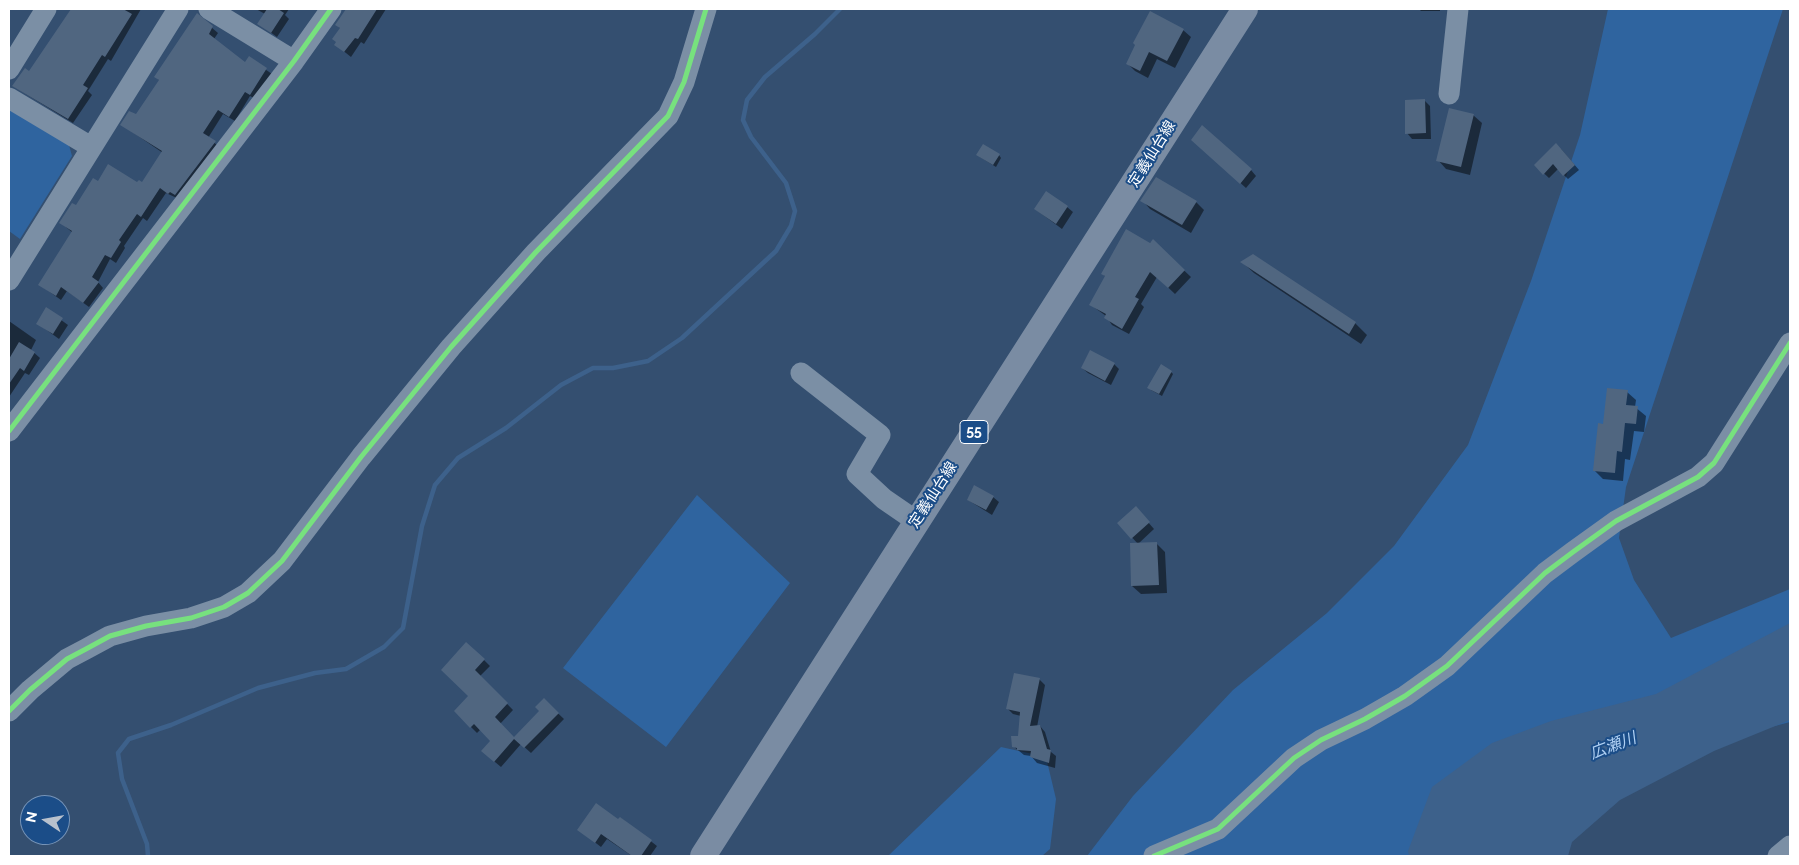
<!DOCTYPE html>
<meta charset="utf-8">
<style>
body{margin:0}
#map{position:relative;width:1799px;height:865px;overflow:hidden;background:#344f70;font-family:Raleway,sans-serif}
canvas{display:block}
.frame{position:absolute;inset:0;border:10px solid #fff;pointer-events:none}
.north{position:absolute;left:20px;top:795px;width:50px;height:50px;box-sizing:border-box;background:#1b4d88;border:1px solid #7694b8;border-radius:50%;rotate:282deg;font-size:14px;font-weight:700;line-height:20px;text-align:center;color:#fff}
.north::after{content:'';display:block;margin:auto;width:18px;height:22px;background:#b8c1cd;clip-path:polygon(50% 0,100% 100%,50% 72%,0 100%)}
</style>
<div id="map">
<canvas width="1799" height="865"></canvas>
<div class="frame"></div>
<div class="north">N</div>
</div>
<script>
const context = document.querySelector('canvas').getContext('2d');
context.lineJoin = 'round';
function fillPath(path, color) {
  context.fillStyle = color;
  context.fill(path, 'evenodd');
}
function shape(rows) {
  const path = new Path2D();
  for (const r of rows) {
    path.moveTo(r[0], r[1]);
    for (let i = 2; i < r.length; i += 2) path.lineTo(r[i], r[i + 1]);
  }
  return path;
}
function trace(path, color, width, dash) {
  context.strokeStyle = color;
  context.lineWidth = width;
  context.lineCap = dash ? 'butt' : 'round';
  context.setLineDash(dash || []);
  context.stroke(path);
}
function label(font, color, halo, rows, align = 'center') {
  context.font = font + ' Raleway,"Noto Sans JP",sans-serif';
  context.lineWidth = 4;
  context.setLineDash([]);
  context.textBaseline = 'middle';
  context.strokeStyle = halo;
  context.fillStyle = color;
  for (const [text, x, y, turn = 0] of rows) {
    context.save();
    context.translate(x, y);
    context.rotate((+turn || 0) * Math.PI / 180);
    context.textAlign = isNaN(turn) ? turn : align;
    if (halo) context.strokeText(text, 0, 0);
    context.fillText(text, 0, 0);
    context.restore();
  }
}
const green = shape([
 [1608,9,1783,9,1626,487,1619,538,1634,580,1671,638,1790,589,1790,722,1695,747,1617,772,1556,856,1087,856,1133,796,1233,690,1327,613,1394,546,1468,445,1531,281,1580,135],
 [9,108,69,145,72,156,20,239,9,231],
 [697,495,790,583,666,747,563,668],
 [1001,747,1046,757,1056,799,1050,849,1042,856,888,856]
]);
const water = shape([
 [1790,623,1790,720,1714,751,1620,800,1572,842,1568,856,1409,856,1408,851,1432,787,1492,743,1551,721,1656,694]
]);
const shadow = shape([
 [72,9,141,9,111,61,108,59,88,91,92,95,73,123,13,86,30,72],
 [256,9,289,9,285,15,289,19,277,37,259,24,265,14],
 [354,9,386,9,364,44,361,42,351,57,336,45,341,29,337,25,347,19],
 [1419,9,1440,9,1440,11,1421,11],
 [197,15,218,33,214,39,245,64,249,58,272,74,256,99,250,96,235,121,223,114,208,138,221,148,181,200,166,193,147,221,143,218,124,246,125,248,116,263,110,259,98,282,103,288,89,307,67,291,61,300,40,285,73,233,61,223,98,183,142,184,163,153,122,125,136,116,160,81,156,77],
 [1183,30,1191,37,1175,68,1157,59,1148,78,1135,71,1127,63],
 [1425,101,1430,106,1431,139,1412,139,1407,133],
 [1473,115,1482,123,1470,175,1446,169,1438,160],
 [1198,145,1251,170,1256,176,1246,188],
 [1561,149,1579,170,1568,179,1558,169,1549,178,1535,165],
 [999,155,1001,158,996,167,980,157],
 [1142,200,1196,202,1204,210,1191,233,1150,209],
 [1067,207,1073,212,1062,229,1035,209],
 [1153,241,1191,277,1175,294,1157,277,1141,304,1144,307,1129,334,1112,325,1106,316,1091,305,1106,277,1103,274],
 [1253,255,1355,323,1367,335,1361,344,1254,273,1242,262],
 [46,309,68,325,59,339,37,323],
 [9,321,36,340,31,350,40,358,29,375,25,373,9,397],
 [1114,364,1119,369,1111,385,1088,373,1082,368],
 [1171,372,1173,374,1162,396,1151,390],
 [1627,392,1636,400,1635,407,1646,416,1644,432,1634,431,1630,460,1625,459,1623,481,1603,479,1594,470,1604,425],
 [993,497,999,502,992,515,968,500],
 [1141,514,1154,529,1138,544,1119,523],
 [1156,543,1165,552,1167,593,1141,594,1132,586],
 [484,660,490,666,480,676,513,710,500,724,514,738,540,711,544,700,564,719,531,753,521,744,501,767,489,757,492,741,481,729,477,733,455,711,470,696,448,676],
 [1039,679,1045,685,1037,727,1040,726,1045,732,1051,752,1056,756,1055,768,1037,763,1031,756,1024,755,1013,746,1019,737,1021,716,1013,714,1008,709],
 [621,818,657,846,650,856,632,856,607,839,601,847,579,830,619,821]
]);
const stream = shape([
 [148,856,147,844,122,779,118,753,129,739,171,725,258,688,315,673,346,669,384,647,403,628,422,526,435,485,458,458,506,428,561,385,593,368,613,368,648,361,682,338,776,251,791,226,795,211,786,183,751,137,743,120,747,100,765,77,815,34,840,9]
]);
const building = shape([
 [71,9,123,9,132,14,105,57,102,55,83,85,88,88,68,119,12,86,25,68,29,71],
 [267,9,278,9,284,13,271,33,257,24],
 [346,9,377,9,358,39,355,38,344,52,334,45,336,42,332,39,340,28,335,25],
 [1150,11,1184,29,1167,61,1149,52,1140,71,1126,64,1135,45,1133,43],
 [197,13,213,26,209,34,245,62,249,56,267,68,250,95,245,92,229,117,218,110,203,133,216,141,175,195,170,192,168,194,160,188,141,217,137,214,119,240,121,242,111,258,105,255,92,277,99,282,83,303,61,287,56,296,38,285,72,231,59,223,72,203,76,205,93,178,98,181,108,164,137,182,139,180,142,182,162,151,120,125,129,111,136,114,159,80,154,77],
 [1425,99,1426,133,1405,134,1405,100],
 [1449,108,1474,114,1461,167,1436,161],
 [1202,125,1252,169,1240,184,1191,140],
 [1556,143,1575,165,1563,176,1553,164,1543,175,1534,165],
 [983,144,1000,154,993,165,976,155],
 [1156,177,1197,201,1182,225,1140,201],
 [1046,191,1068,206,1056,224,1034,209],
 [1126,229,1150,243,1153,239,1185,270,1168,288,1150,272,1135,297,1139,299,1122,329,1104,318,1106,314,1089,305,1105,276,1101,274],
 [1253,254,1356,322,1349,334,1240,262],
 [46,307,63,318,53,334,36,324],
 [19,342,35,352,24,371,20,368,9,384,9,359],
 [1090,350,1115,363,1105,381,1081,368],
 [1161,364,1172,371,1159,394,1147,388],
 [1607,388,1628,390,1626,405,1638,406,1636,424,1625,423,1622,452,1617,451,1615,473,1593,471,1598,423,1603,424],
 [974,485,994,496,986,510,967,500],
 [1136,506,1150,522,1131,539,1117,523],
 [1157,542,1159,585,1131,586,1130,543],
 [466,642,485,659,475,670,508,703,495,717,514,737,539,711,535,707,544,698,559,713,524,748,514,739,494,762,481,751,490,741,474,724,470,728,454,711,468,696,441,670],
 [1014,673,1040,678,1030,726,1040,725,1047,749,1051,750,1049,763,1030,757,1031,751,1017,750,1017,748,1012,747,1011,736,1018,736,1020,712,1006,709],
 [596,803,618,819,620,817,652,840,641,856,632,856,601,834,595,843,577,830]
]);
const minor = shape([
 [209,9,294,61],
 [9,69,46,9],
 [1449,94,1458,9],
 [9,98,91,147],
 [9,280,178,9],
 [801,373,880,435,857,474,884,499,916,521],
 [9,431,294,61,331,9],
 [9,711,30,690,67,659,86,649,110,636,146,626,191,618,224,607,248,593,282,561,361,457,451,347,536,252,668,116,684,82,706,9],
 [1154,856,1218,829,1294,758,1321,740,1365,719,1405,696,1447,666,1545,573,1573,552,1616,521,1698,477,1714,463,1790,343],
 [1778,856,1790,846]
]);
const major = shape([
 [703,856,1245,9]
]);
const cycleway = shape([
 [9,431,294,61,331,9],
 [9,711,30,690,67,659,86,649,110,636,146,626,191,618,224,607,248,593,282,561,361,457,451,347,536,252,668,116,684,82,706,9],
 [1154,856,1218,829,1294,758,1321,740,1365,719,1405,696,1447,666,1545,573,1573,552,1616,521,1698,477,1714,463,1790,343]
]);
const shields = [
 [974,432,28]
];
const shieldNames = [
 ["55",974,432]
];
const streetNames = [
 ["定義仙台線",1152,154,-58],
 ["定義仙台線",933,495,-57]
];
const waterNames = [
 ["広瀬川",1613,746,-21]
];
fillPath(green, '#2f649f');
fillPath(water, '#3d618b');
fillPath(shadow, '#0007');
trace(stream, '#3d618b', 4.5);
fillPath(building, '#506680');
trace(minor, '#7b8fa5', 21);
trace(major, '#7a8ca3', 26);
trace(cycleway, '#77e17e', 5);
for (const [x, y, w] of shields) {
  const box = new Path2D();
  box.roundRect(x - w / 2, y - 11.5, w, 23, 4);
  context.fillStyle = '#1b4d88';
  context.fill(box);
  trace(box, '#fff', 1);
}
label('bold 14px', '#fff', null, shieldNames);
label('15px', '#fff', '#1b4d88', streetNames);
label('italic 16px', '#b0d0f3', '#1b4d88', waterNames);
</script>
